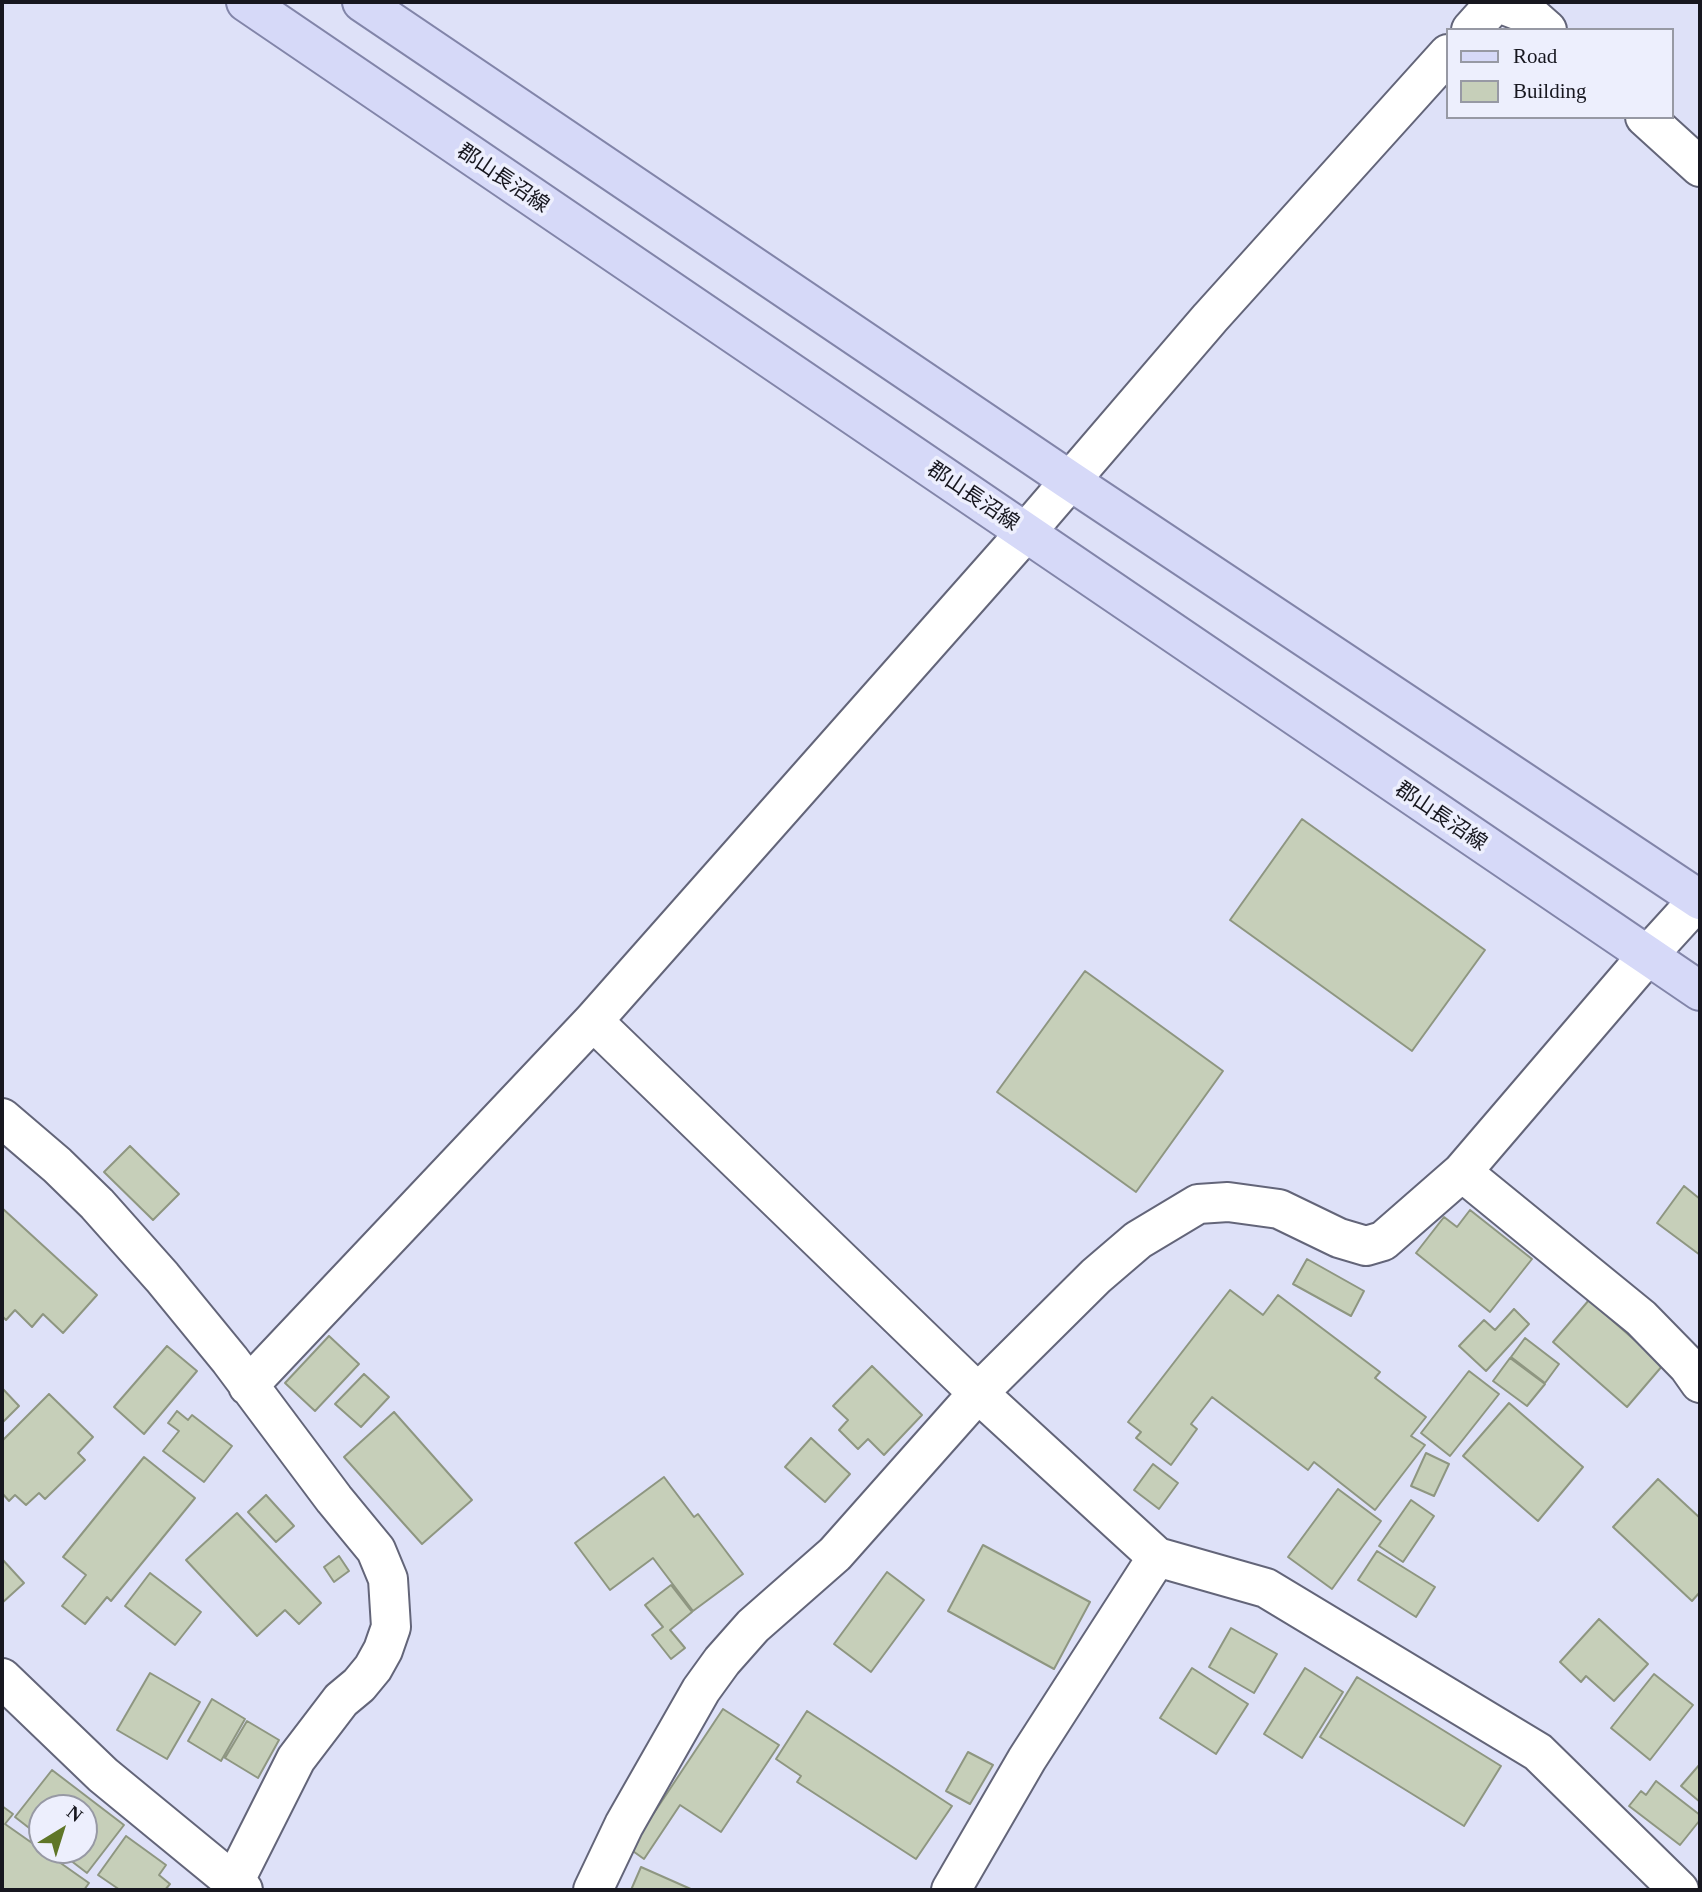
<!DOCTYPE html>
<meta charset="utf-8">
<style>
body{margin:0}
#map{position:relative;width:1702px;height:1892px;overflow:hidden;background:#dee1f8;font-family:Georgia,serif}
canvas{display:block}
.frame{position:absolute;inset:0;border:4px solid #17171f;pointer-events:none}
.legend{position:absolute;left:1446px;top:28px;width:228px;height:91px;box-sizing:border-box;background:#edeffd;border:2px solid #9799a4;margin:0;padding:9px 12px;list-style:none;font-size:21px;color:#17171f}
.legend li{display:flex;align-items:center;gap:14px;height:35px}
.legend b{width:35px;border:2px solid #9799a4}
.north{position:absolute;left:28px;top:1794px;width:70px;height:70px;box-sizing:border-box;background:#edeffd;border:2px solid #9799a4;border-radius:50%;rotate:38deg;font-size:19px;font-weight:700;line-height:28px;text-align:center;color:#17171f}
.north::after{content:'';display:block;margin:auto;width:24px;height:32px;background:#5f7628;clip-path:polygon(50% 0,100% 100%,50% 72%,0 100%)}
</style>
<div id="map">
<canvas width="1702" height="1892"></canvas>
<div class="frame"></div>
<ul class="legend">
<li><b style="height:9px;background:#d6d9f8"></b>Road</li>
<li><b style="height:19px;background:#c6cfb9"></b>Building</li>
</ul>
<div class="north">N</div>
</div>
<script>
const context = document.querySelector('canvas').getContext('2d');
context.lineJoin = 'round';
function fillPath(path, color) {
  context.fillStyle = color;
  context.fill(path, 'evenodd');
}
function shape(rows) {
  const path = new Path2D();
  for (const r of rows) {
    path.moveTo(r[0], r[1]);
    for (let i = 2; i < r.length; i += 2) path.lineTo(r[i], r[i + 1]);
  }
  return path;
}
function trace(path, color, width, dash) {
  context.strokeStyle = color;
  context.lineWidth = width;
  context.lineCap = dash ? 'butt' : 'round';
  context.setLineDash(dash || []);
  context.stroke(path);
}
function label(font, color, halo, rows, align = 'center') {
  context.font = font + ' Georgia,"Noto Sans JP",serif';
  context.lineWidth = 7;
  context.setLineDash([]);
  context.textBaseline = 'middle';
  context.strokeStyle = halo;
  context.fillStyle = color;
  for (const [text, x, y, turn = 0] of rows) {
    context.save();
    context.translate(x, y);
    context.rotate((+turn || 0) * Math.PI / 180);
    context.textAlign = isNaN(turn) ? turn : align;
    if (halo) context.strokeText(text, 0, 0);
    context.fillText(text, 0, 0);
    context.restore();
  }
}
const building = shape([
 [1302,819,1485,950,1412,1051,1230,920,1302,819],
 [1085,971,1223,1071,1136,1192,997,1092,1085,971],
 [130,1146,179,1194,153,1220,104,1172,130,1146],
 [1684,1186,1700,1199,1700,1255,1657,1223,1684,1186],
 [2,1208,97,1295,63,1333,43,1314,32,1327,15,1310,6,1320,2,1316,2,1208],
 [1470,1210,1532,1259,1490,1312,1416,1253,1444,1217,1457,1227,1470,1210],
 [1307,1259,1364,1291,1351,1316,1293,1284,1307,1259],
 [1230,1290,1263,1315,1278,1295,1380,1372,1375,1378,1426,1417,1411,1436,1425,1445,1375,1510,1314,1462,1308,1470,1212,1397,1191,1424,1197,1429,1171,1465,1136,1438,1141,1432,1128,1422,1230,1290],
 [1589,1300,1663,1365,1627,1407,1553,1342,1589,1300],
 [1514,1309,1529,1324,1486,1371,1459,1346,1484,1320,1495,1330,1514,1309],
 [329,1336,359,1364,315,1411,285,1383,329,1336],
 [1525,1338,1559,1364,1545,1383,1511,1357,1525,1338],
 [167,1346,197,1371,144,1434,114,1407,167,1346],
 [1510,1358,1545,1384,1527,1406,1493,1381,1510,1358],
 [872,1366,922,1415,884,1455,868,1439,858,1449,839,1430,848,1420,833,1406,872,1366],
 [1469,1371,1499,1394,1450,1456,1421,1433,1469,1371],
 [364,1374,389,1397,361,1427,335,1404,364,1374],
 [2,1388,19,1406,2,1423,2,1388],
 [49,1394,93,1437,78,1453,85,1460,45,1499,39,1493,26,1505,15,1495,9,1501,2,1493,2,1441,49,1394],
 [1509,1403,1583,1467,1538,1521,1463,1456,1509,1403],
 [177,1411,188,1420,192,1415,232,1446,204,1482,163,1451,179,1431,168,1423,177,1411],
 [394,1412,472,1500,422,1544,344,1457,394,1412],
 [811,1438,850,1474,825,1502,785,1467,811,1438],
 [1426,1453,1449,1464,1434,1496,1411,1486,1426,1453],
 [144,1457,195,1498,111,1601,107,1597,85,1624,62,1606,86,1575,63,1557,144,1457],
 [1153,1464,1178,1483,1159,1509,1134,1490,1153,1464],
 [664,1477,694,1517,698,1514,743,1574,693,1611,653,1558,610,1590,575,1543,664,1477],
 [1658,1479,1700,1518,1700,1592,1692,1601,1613,1527,1658,1479],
 [1338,1489,1381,1521,1332,1589,1288,1557,1338,1489],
 [266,1495,294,1526,276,1542,248,1512,266,1495],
 [1411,1500,1434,1516,1403,1562,1379,1546,1411,1500],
 [237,1513,321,1603,299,1624,285,1610,257,1636,186,1560,237,1513],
 [983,1545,1090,1602,1054,1669,948,1611,983,1545],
 [1377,1551,1435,1587,1416,1617,1358,1580,1377,1551],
 [339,1556,349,1571,334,1582,324,1567,339,1556],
 [2,1559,24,1583,2,1603,2,1559],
 [887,1572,924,1600,871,1672,834,1644,887,1572],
 [150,1573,201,1612,175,1645,125,1606,150,1573],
 [671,1585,692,1612,670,1630,685,1648,671,1659,652,1635,663,1627,645,1605,671,1585],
 [1599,1619,1648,1664,1614,1701,1586,1676,1581,1682,1560,1662,1599,1619],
 [1231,1628,1277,1654,1254,1693,1209,1667,1231,1628],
 [1192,1668,1248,1704,1216,1754,1160,1718,1192,1668],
 [1305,1668,1343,1692,1302,1758,1264,1734,1305,1668],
 [150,1673,200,1702,167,1759,117,1730,150,1673],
 [1654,1674,1693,1705,1650,1760,1611,1728,1654,1674],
 [1357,1677,1501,1766,1464,1826,1320,1737,1357,1677],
 [212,1699,245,1719,221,1761,188,1741,212,1699],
 [723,1709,779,1745,721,1832,680,1805,644,1859,630,1849,723,1709],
 [807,1711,952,1806,916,1859,797,1782,801,1776,776,1759,807,1711],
 [247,1721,279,1740,258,1778,225,1758,247,1721],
 [968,1752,993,1765,970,1804,946,1791,968,1752],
 [1700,1764,1700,1802,1681,1786,1700,1764],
 [52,1770,124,1825,87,1873,57,1850,84,1850,84,1808,42,1808,42,1838,15,1817,52,1770],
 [1656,1781,1700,1815,1700,1820,1680,1845,1629,1806,1641,1791,1646,1795,1656,1781],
 [2,1806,13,1814,5,1824,89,1883,84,1890,2,1890,2,1806],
 [126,1836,166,1865,159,1875,170,1884,165,1890,120,1890,98,1875,126,1836],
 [641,1867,693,1890,631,1890,641,1867]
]);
const street = shape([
 [1496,2,1530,15,1547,30],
 [1471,30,1496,2],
 [1645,117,1700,167],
 [593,1021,978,1393,1157,1557,1266,1588,1538,1752,1679,1890],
 [2,1118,57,1165,97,1204,162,1277,230,1360,334,1499,376,1550,388,1579,391,1627,383,1650,373,1668,359,1685,341,1700,296,1759,230,1890],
 [1462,1172,1648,955,1699,899],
 [248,1386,593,1021,1027,531,1210,318,1448,54],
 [593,1890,624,1825,701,1690,722,1661,753,1626,835,1554,978,1393,1096,1276,1138,1240,1198,1204,1228,1202,1279,1209,1339,1238,1366,1246,1383,1241,1462,1172,1641,1318,1688,1366,1700,1383],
 [951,1890,1027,1759,1157,1557]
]);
const secondary = shape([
 [2,1678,103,1775,243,1890]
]);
const primary = shape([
 [246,2,1700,991],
 [362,2,1069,480,1700,900]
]);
const streetNames = [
 ["郡山長沼線",504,177,34],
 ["郡山長沼線",974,495,34],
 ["郡山長沼線",1442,815,34]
];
fillPath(building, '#c6cfb9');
trace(building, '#8e9681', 2);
trace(street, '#636579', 42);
trace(secondary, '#636579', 42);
trace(primary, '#8285a9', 42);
trace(street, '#fff', 38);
trace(secondary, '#fff', 38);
trace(primary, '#d6d9f8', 38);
label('21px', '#17171f', '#edeffd', streetNames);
</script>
